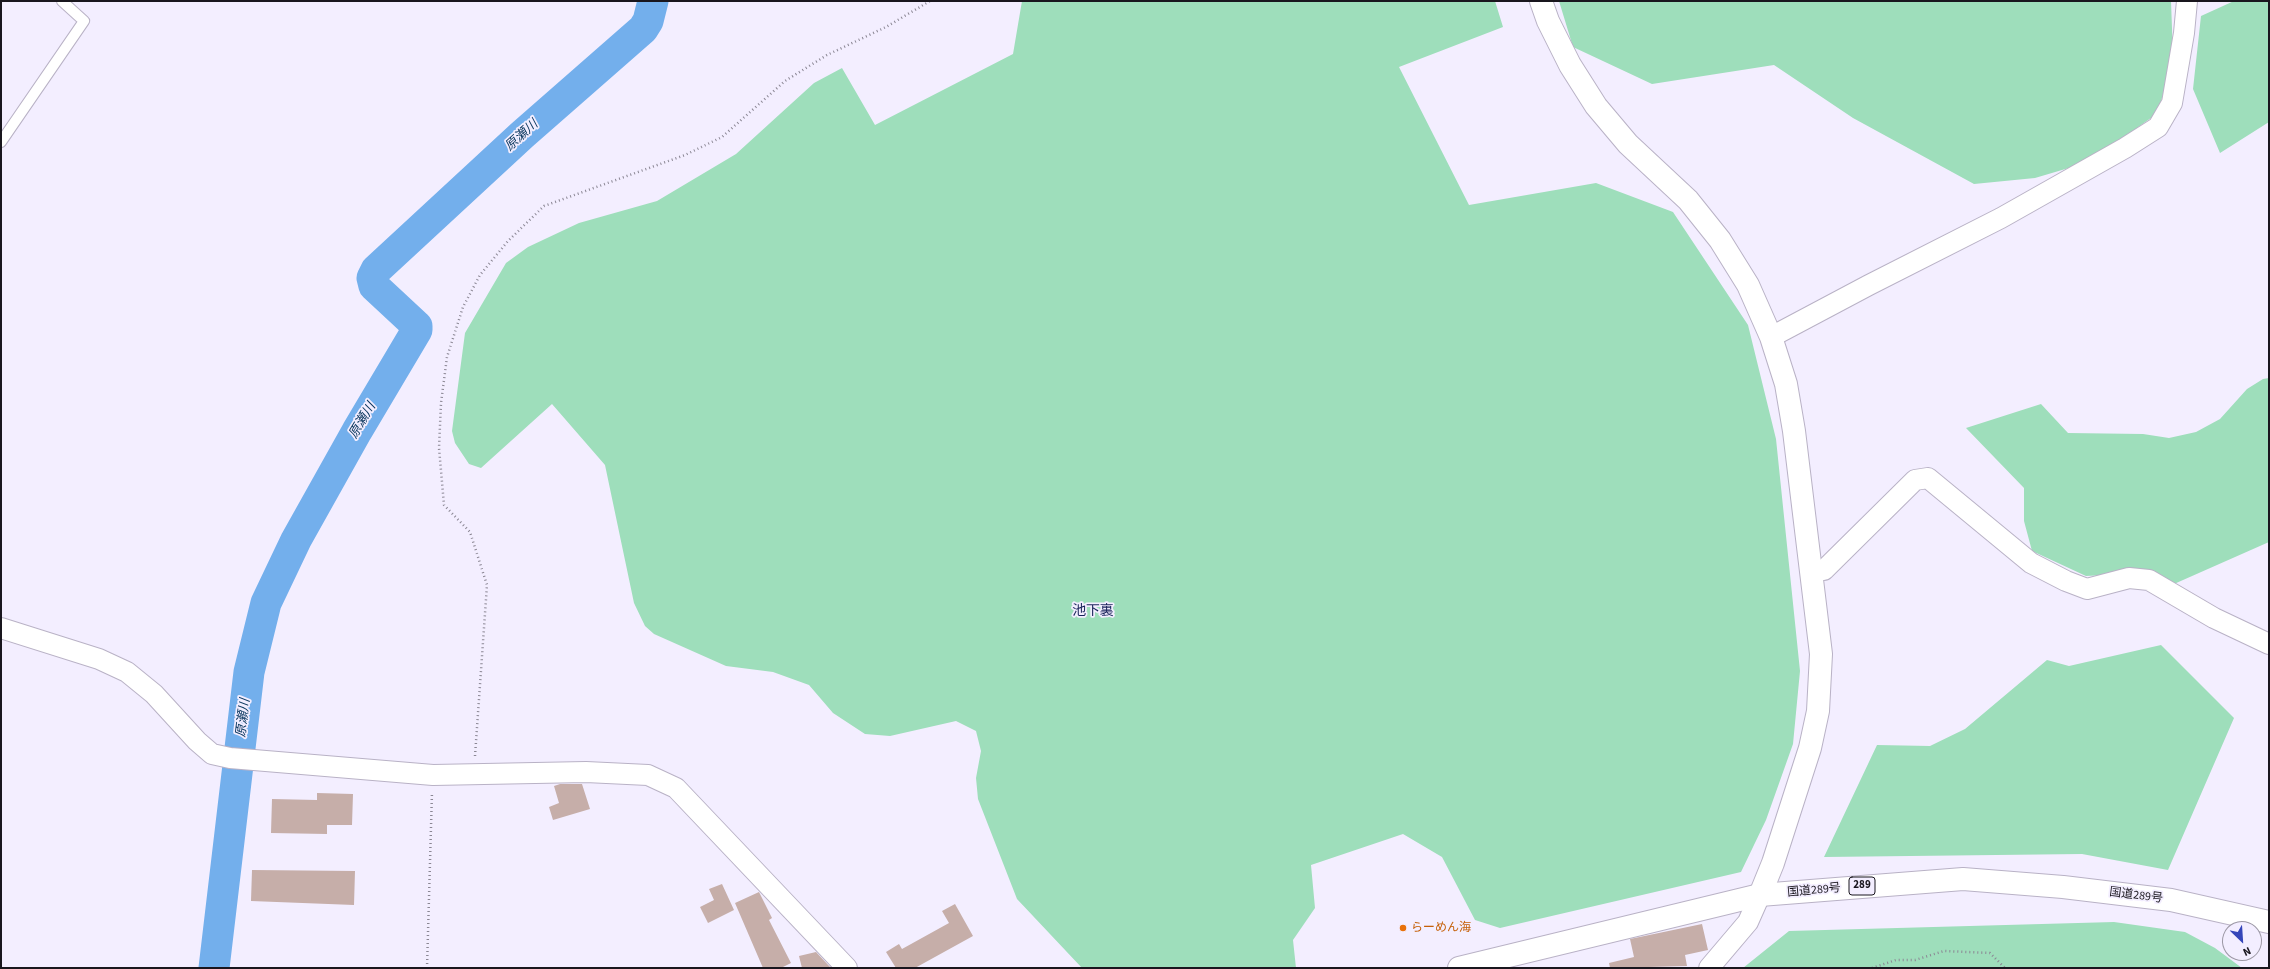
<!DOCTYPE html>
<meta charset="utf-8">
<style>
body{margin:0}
#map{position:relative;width:2270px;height:969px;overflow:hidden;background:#f3eeff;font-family:"Source Sans 3",sans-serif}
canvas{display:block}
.frame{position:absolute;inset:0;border:2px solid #19161e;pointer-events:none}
.north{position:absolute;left:2222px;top:921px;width:40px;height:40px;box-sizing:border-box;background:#f3eeff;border:1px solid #9c98a5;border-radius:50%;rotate:155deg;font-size:11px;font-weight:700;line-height:16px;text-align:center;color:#19161e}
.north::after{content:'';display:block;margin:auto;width:14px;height:18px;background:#3546b9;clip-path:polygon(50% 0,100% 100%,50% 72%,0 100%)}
</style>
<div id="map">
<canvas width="2270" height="969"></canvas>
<div class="frame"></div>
<div class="north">N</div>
</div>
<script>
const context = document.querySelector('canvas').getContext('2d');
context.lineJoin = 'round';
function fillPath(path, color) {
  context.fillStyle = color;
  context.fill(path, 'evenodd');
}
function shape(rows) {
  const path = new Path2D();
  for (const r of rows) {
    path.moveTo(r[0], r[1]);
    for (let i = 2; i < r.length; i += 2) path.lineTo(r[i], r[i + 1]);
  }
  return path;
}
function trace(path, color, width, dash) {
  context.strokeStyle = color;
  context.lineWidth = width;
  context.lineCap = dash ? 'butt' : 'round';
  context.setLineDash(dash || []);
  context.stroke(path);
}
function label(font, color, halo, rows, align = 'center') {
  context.font = font + ' "Source Sans 3","Noto Sans JP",sans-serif';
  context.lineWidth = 3.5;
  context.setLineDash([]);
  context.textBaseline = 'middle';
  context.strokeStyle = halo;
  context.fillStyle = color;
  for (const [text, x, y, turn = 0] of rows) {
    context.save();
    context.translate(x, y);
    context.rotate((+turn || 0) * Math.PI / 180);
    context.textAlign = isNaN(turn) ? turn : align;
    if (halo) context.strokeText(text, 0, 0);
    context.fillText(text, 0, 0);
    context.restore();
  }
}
const green = shape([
 [1022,1,1495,1,1503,27,1399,67,1469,205,1596,183,1673,212,1748,325,1776,439,1800,671,1793,744,1766,820,1741,872,1500,928,1475,920,1442,857,1403,834,1311,865,1315,908,1293,940,1296,968,1082,968,1017,899,978,799,976,778,981,751,976,731,956,721,890,736,865,734,833,713,809,685,773,672,726,666,654,634,645,626,634,603,605,465,552,404,481,468,469,464,455,443,452,431,465,333,506,263,528,247,579,223,657,201,736,154,814,83,842,68,875,125,1013,54],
 [1559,1,2171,1,2173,56,2158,113,2089,162,2035,178,1974,184,1853,118,1774,65,1652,84,1573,47],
 [2234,1,2269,1,2269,122,2220,153,2193,89,2201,16],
 [2269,378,2269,542,2174,584,2143,573,2086,576,2032,551,2024,521,2024,488,1966,428,2041,404,2068,433,2143,434,2169,438,2196,432,2220,419,2247,389,2263,379],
 [2161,645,2234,718,2168,870,2082,854,1824,857,1877,745,1930,746,1965,729,2047,660,2069,666],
 [2114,922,2185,932,2215,948,2242,968,1743,968,1789,931]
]);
const river = shape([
 [214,968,249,672,266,603,296,540,357,431,417,330,417,326,374,286,372,278,376,270,522,135,643,29,648,21,653,1]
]);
const building = shape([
 [560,784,582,784,590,809,553,820,549,807,559,803,554,786],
 [317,793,353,794,352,825,327,825,327,834,271,833,272,799,317,800],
 [252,870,355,871,354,905,251,901],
 [722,884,734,910,708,923,700,907,714,900,709,889],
 [759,892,772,918,769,920,791,963,781,968,763,968,735,903],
 [955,904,973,936,915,968,896,968,886,952,899,944,902,949,949,923,942,911],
 [1702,924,1708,950,1685,955,1687,966,1610,968,1609,963,1634,957,1630,939],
 [816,952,831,968,802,968,799,956]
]);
const path = shape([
 [475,756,487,585,470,532,444,505,439,448,441,403,447,357,463,307,480,275,508,241,544,206,685,155,722,137,785,81,827,55,886,27,930,1],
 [427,968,432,792],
 [1872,968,1896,960,1915,960,1944,951,1990,953,2005,968]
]);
const service = shape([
 [1,142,84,21,62,1]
]);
const minor = shape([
 [1771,337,1869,285,2001,218,2125,148,2158,127,2172,103,2184,33,2187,1],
 [1811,570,1824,570,1915,480,1928,478,2031,563,2066,581,2087,589,2129,578,2149,580,2214,618,2269,644],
 [1,628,99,659,127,672,154,694,197,741,212,754,230,758,433,775,586,772,648,775,676,788,847,968],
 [1709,968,1748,922,1760,895]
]);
const tertiary = shape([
 [1541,1,1548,21,1570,65,1596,106,1628,144,1688,200,1720,240,1748,285,1771,337,1786,384,1794,431,1821,654,1818,711,1810,748,1773,863,1760,895]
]);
const trunk = shape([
 [1459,968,1760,895,1963,879,2063,887,2171,900,2269,922]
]);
const markers = [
 [1403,928,4,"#e8710a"]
];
const shields = [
 [1862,886,26]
];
const shieldNames = [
 ["289",1862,886]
];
const streetNames = [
 ["国道289号",1814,891,-5],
 ["国道289号",2136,896,7]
];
const foodNames = [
 ["らーめん海",1411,928]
];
const waterNames = [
 ["原瀬川",522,136,-42],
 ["原瀬川",363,421,-59],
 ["原瀬川",244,718,-83]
];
const quarterNames = [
 ["池下裏",1093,612]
];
fillPath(green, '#9edebb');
trace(river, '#73afec', 31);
fillPath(building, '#c6aea9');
trace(service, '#b9b2c6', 12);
trace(minor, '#b9b2c6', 22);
trace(tertiary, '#b9b2c6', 24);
trace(trunk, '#b9b2c6', 24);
trace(path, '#8b8794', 2.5, [1, 3]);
trace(service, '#fff', 10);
trace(minor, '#fff', 20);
trace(tertiary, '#fff', 22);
trace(trunk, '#fff', 22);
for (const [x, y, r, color] of markers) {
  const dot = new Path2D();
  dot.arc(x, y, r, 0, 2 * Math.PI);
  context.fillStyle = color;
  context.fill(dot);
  trace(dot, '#f3eeff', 1.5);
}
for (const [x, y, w] of shields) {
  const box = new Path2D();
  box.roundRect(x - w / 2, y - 9, w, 18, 3);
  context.fillStyle = '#f3eeff';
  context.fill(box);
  trace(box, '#19161e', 1);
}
label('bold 11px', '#19161e', null, shieldNames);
label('12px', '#19161e', '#f3eeff', streetNames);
label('12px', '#c56008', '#f3eeff', foodNames, 'left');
label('italic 13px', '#0d3960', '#f3eeff', waterNames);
label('14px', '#182259', '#f3eeff', quarterNames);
</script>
